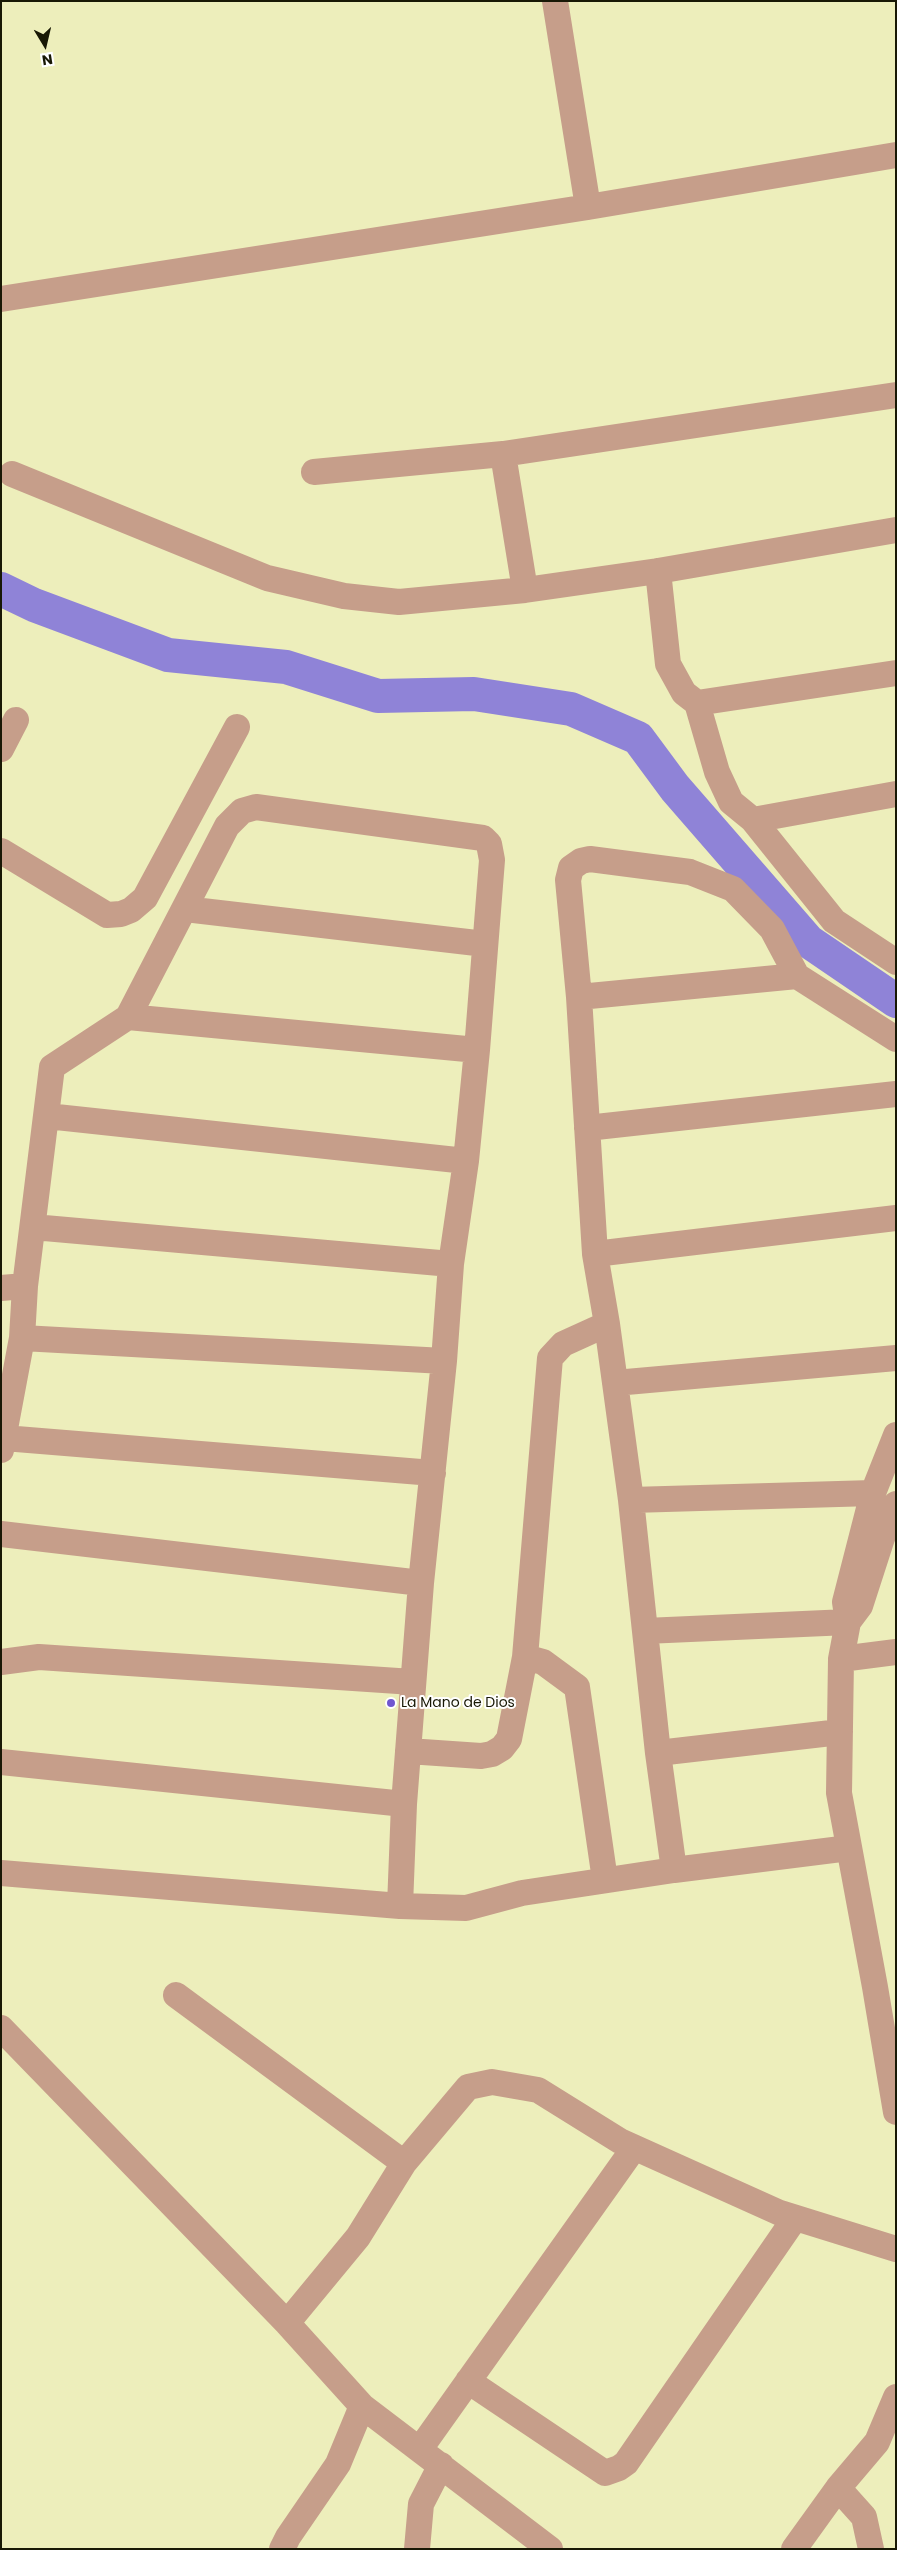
<!DOCTYPE html>
<style>
body{margin:0}
#map{position:relative;width:897px;height:2550px;overflow:hidden;background:#edeebb;font-family:Poppins,sans-serif}
canvas{display:block}
.frame{position:absolute;inset:0;border:2px solid #181805;pointer-events:none}
.north{position:absolute;left:20px;top:20px;width:50px;height:50px;-webkit-text-stroke:4px #fff;paint-order:stroke;rotate:171deg;font-size:14px;font-weight:700;line-height:20px;text-align:center;color:#181805}
.north::after{content:'';display:block;margin:auto;width:18px;height:22px;background:#181805;clip-path:polygon(50% 0,100% 100%,50% 72%,0 100%)}
</style>
<div id="map">
<canvas width="897" height="2550"></canvas>
<div class="frame"></div>
<div class="north">N</div>
</div>
<script>
const context = document.querySelector('canvas').getContext('2d');
context.lineJoin = 'round';
function shape(rows) {
  const path = new Path2D();
  for (const r of rows) {
    path.moveTo(r[0], r[1]);
    for (let i = 2; i < r.length; i += 2) path.lineTo(r[i], r[i + 1]);
  }
  return path;
}
function trace(path, color, width, dash) {
  context.strokeStyle = color;
  context.lineWidth = width;
  context.lineCap = dash ? 'butt' : 'round';
  context.setLineDash(dash || []);
  context.stroke(path);
}
function label(font, color, halo, rows, align = 'center') {
  context.font = font + ' Poppins,sans-serif';
  context.lineWidth = 4;
  context.setLineDash([]);
  context.textBaseline = 'middle';
  context.strokeStyle = halo;
  context.fillStyle = color;
  for (const [text, x, y, turn = 0] of rows) {
    context.save();
    context.translate(x, y);
    context.rotate((+turn || 0) * Math.PI / 180);
    context.textAlign = isNaN(turn) ? turn : align;
    if (halo) context.strokeText(text, 0, 0);
    context.fillText(text, 0, 0);
    context.restore();
  }
}
const river = shape([
 [1,589,34,605,168,655,286,667,378,696,474,694,571,709,638,738,675,788,808,941,896,1001]
]);
const minor = shape([
 [555,1,588,207],
 [1,299,588,207,896,155],
 [503,454,525,590],
 [314,472,503,454,896,395],
 [12,474,267,578,344,596,399,602,525,590,658,571,896,530],
 [658,571,668,664,684,693,697,703,896,673],
 [697,703,717,772,731,802,753,820,834,921,896,962],
 [1,749,16,720],
 [753,820,896,794],
 [1,851,107,915,121,914,131,910,145,898,237,727],
 [185,909,485,944],
 [579,997,797,976],
 [128,1017,477,1050],
 [47,1116,466,1161],
 [587,1128,896,1094],
 [33,1227,451,1264],
 [595,1254,896,1218],
 [1,1288,25,1286],
 [22,1338,444,1361],
 [615,1383,896,1358],
 [896,1435,873,1493,845,1602,848,1622,841,1659,839,1793,875,1987,896,2112],
 [4,1438,433,1473],
 [1,1450,22,1338,25,1286,52,1067,128,1017,227,826,242,811,256,807,483,838,489,844,492,860,477,1050,466,1161,451,1264,444,1361,421,1583,404,1804,400,1906],
 [631,1500,873,1493],
 [1,1534,421,1583],
 [645,1631,848,1622,860,1606,882,1538,896,1504],
 [525,1657,543,1662,577,1687,605,1880],
 [841,1659,896,1652],
 [1,1662,39,1657,413,1682],
 [408,1751,481,1756,492,1754,502,1748,509,1739,525,1657,550,1358,563,1344,607,1324],
 [658,1753,840,1732],
 [1,1762,404,1804],
 [674,1870,658,1753,631,1500,607,1324,595,1254,579,997,568,880,571,868,581,861,590,859,690,872,733,889,772,929,797,976,896,1039],
 [1,1873,400,1906,466,1908,522,1893,674,1870,849,1848],
 [176,1995,404,2163],
 [1,2028,287,2323,362,2406,550,2549],
 [287,2323,358,2237,404,2163,468,2087,492,2082,538,2090,620,2141,780,2213,896,2249],
 [468,2381,605,2473,619,2468,626,2463,795,2218],
 [420,2449,634,2148],
 [838,2488,864,2517,871,2549],
 [282,2549,288,2537,338,2464,362,2406],
 [417,2549,421,2504,441,2465],
 [794,2549,838,2488,877,2442,896,2397]
]);
const markers = [
 [391,1703,5,"#7056d0"]
];
const poiNames = [
 ["La Mano de Dios",401,1703]
];
trace(river, '#8f83d7', 34);
trace(minor, '#c69e8a', 26);
for (const [x, y, r, color] of markers) {
  const dot = new Path2D();
  dot.arc(x, y, r, 0, 2 * Math.PI);
  context.fillStyle = color;
  context.fill(dot);
  trace(dot, '#fff', 2);
}
label('14px', '#181805', '#fff', poiNames, 'left');
</script>
